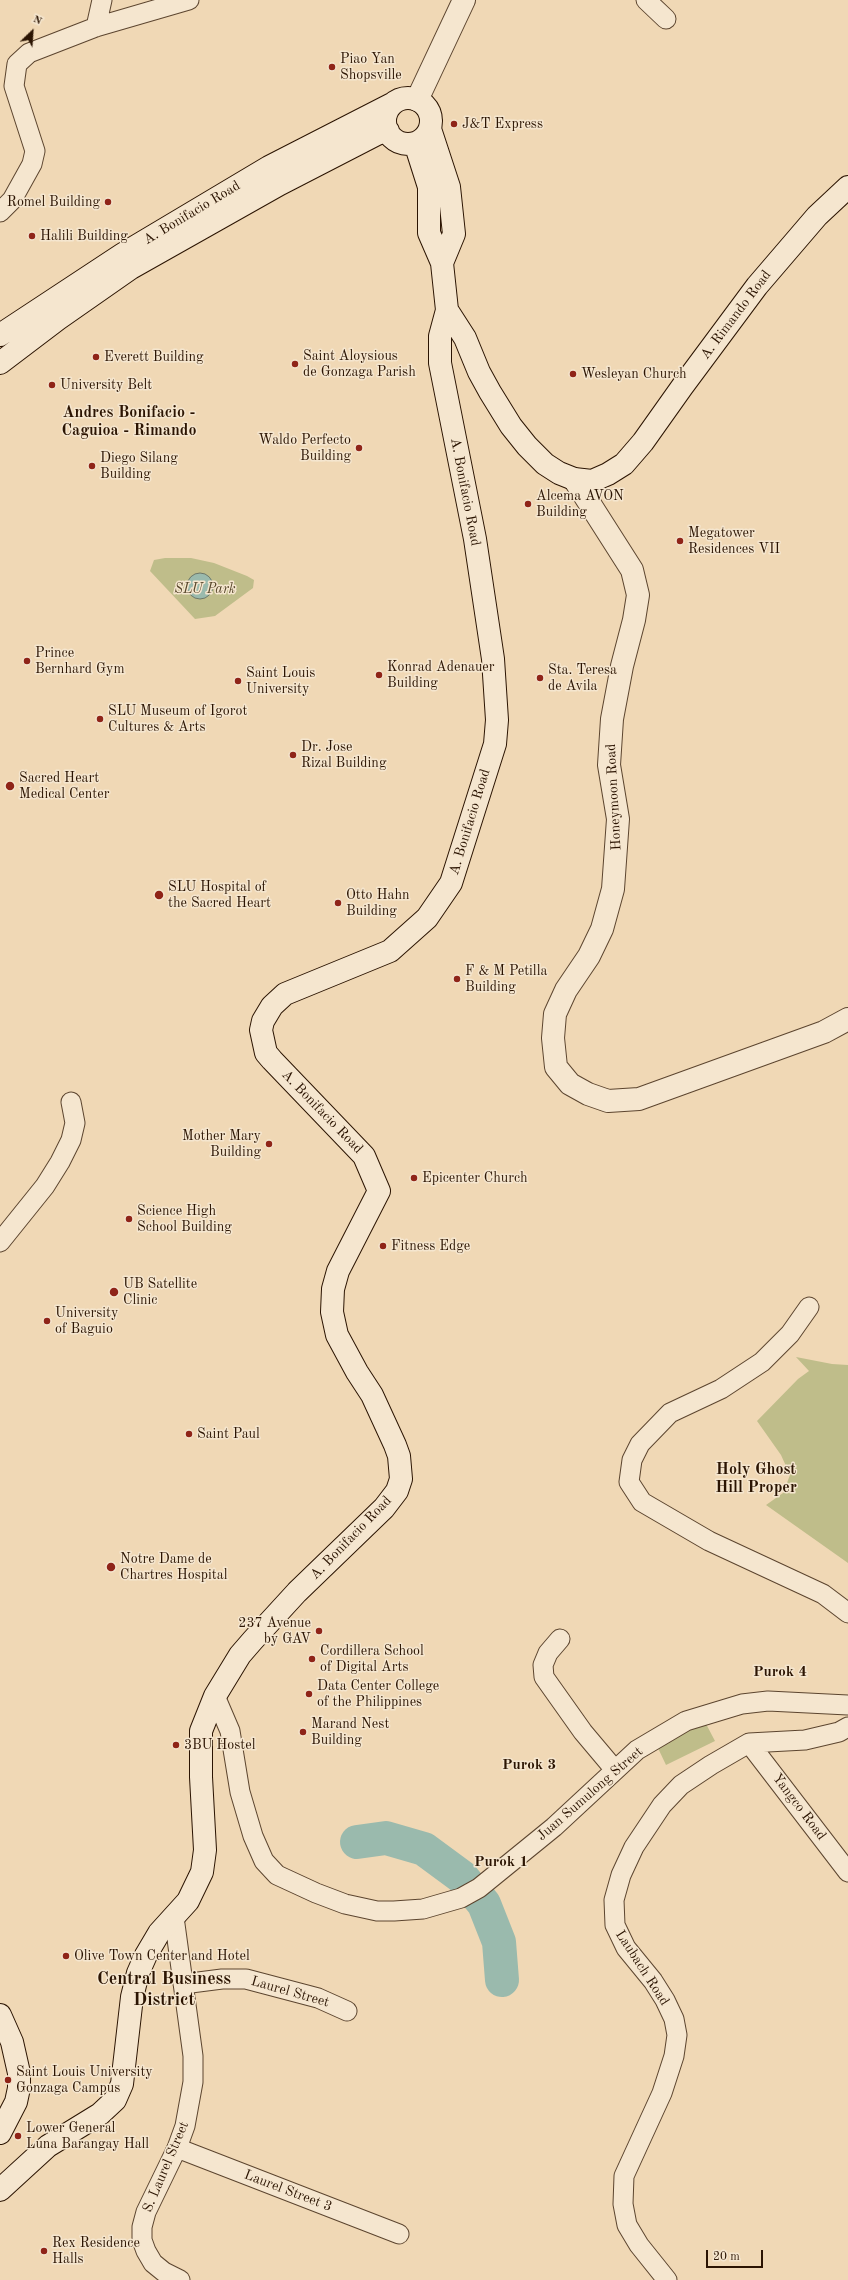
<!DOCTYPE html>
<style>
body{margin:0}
#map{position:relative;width:848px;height:2280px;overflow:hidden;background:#f0d8b5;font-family:"Old Standard TT",serif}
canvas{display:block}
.north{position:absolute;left:12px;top:12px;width:40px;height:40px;-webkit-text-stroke:3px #f5e6cf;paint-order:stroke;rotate:25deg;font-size:11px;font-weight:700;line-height:16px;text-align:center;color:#2b1402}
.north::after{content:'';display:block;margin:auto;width:14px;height:18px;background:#2b1402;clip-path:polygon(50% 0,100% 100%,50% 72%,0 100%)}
.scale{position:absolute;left:706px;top:2250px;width:57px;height:18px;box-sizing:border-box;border:2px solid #2b1402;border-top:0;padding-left:5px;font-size:12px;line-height:14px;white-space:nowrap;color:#2b1402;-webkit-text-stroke:3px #f5e6cf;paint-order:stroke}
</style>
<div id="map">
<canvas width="848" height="2280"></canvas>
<div class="north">N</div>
<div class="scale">20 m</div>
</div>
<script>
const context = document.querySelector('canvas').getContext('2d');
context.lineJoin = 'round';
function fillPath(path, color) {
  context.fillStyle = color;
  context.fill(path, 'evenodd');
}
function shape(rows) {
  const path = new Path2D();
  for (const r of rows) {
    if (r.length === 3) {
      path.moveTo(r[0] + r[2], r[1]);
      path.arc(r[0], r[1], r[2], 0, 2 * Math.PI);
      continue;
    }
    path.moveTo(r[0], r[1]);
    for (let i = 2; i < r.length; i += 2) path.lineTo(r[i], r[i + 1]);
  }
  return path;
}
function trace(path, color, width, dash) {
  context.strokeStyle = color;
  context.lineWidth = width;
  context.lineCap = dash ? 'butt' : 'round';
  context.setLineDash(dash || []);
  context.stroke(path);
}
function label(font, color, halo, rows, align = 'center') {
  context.font = font + ' "Old Standard TT",serif';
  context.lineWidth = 3;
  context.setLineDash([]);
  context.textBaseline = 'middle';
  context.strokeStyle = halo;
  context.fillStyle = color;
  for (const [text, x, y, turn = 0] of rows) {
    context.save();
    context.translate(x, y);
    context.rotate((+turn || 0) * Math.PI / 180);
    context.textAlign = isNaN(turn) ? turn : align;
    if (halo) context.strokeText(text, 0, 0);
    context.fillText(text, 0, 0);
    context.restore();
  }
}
const green = shape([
 [165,558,191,558,214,563,247,576,254,580,253,588,215,616,195,619,150,571,154,560],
 [796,1357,832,1364,848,1365,848,1563,766,1505,783,1493,790,1475,781,1455,757,1421,798,1379,809,1371],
 [705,1722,715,1741,666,1765,657,1746]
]);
const water = shape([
 [200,586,13]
]);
const river = shape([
 [357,1842,386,1838,424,1849,462,1877,484,1904,499,1942,502,1980]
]);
const minor = shape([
 [646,0,666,19],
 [96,27,102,0],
 [0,212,12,200,32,164,35,151,14,86,17,64,29,53,96,27,189,0],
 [0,1242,45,1186,60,1162,71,1140,75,1123,71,1102],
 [809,1307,790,1334,762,1362,721,1389,670,1413,640,1444,632,1460,629,1482,642,1502,709,1541,823,1594,848,1613],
 [560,1639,548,1653,543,1665,544,1677,583,1732,615,1770],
 [215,1696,230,1731,240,1792,253,1836,264,1861,277,1875,316,1893,345,1904,377,1911,394,1911,423,1909,461,1898,479,1888,554,1827,637,1750,686,1721,742,1704,768,1701,848,1705],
 [749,1743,848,1872],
 [174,1917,193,2056,193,2082,185,2126,177,2148,146,2212,142,2227,142,2240,146,2251,153,2263,164,2272,180,2280],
 [183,1984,222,1979,246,1979,318,1998,347,2011],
 [177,2148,399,2234],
 [667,2280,639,2245,627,2225,623,2204,624,2176,662,2093,674,2056,677,2035,674,2019,665,2000,653,1981,626,1948,615,1925,614,1900,621,1875,634,1847,662,1805,681,1785,711,1765,749,1743,805,1740,839,1732,848,1727]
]);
const tertiary = shape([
 [417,100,464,0],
 [574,479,632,570,638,595,634,620,622,666,612,719,609,765,618,819,613,889,602,929,589,956,566,990,555,1014,553,1038,556,1067,570,1084,588,1094,608,1101,639,1099,824,1032,848,1019]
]);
const secondary = shape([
 [408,121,23],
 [430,129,449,187,454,234,442,263],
 [447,310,465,338,479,372,490,392,511,426,527,446,545,464,559,473,574,479,592,481,608,474,624,464,643,442,682,387,757,286,817,216,848,187],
 [0,335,123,254,269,167,392,104],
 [0,363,58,319,131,268,280,184,377,134,388,131],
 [0,2015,12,2042,19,2073,19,2088,16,2102,0,2133],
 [0,2190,48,2146,100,2114,115,2100,122,2084,132,1997,138,1973,146,1955,159,1933,188,1901,202,1872,205,1850,201,1777,201,1731,215,1696,240,1655,253,1640,297,1592,384,1508,397,1491,401,1479,399,1456,395,1445,372,1395,357,1372,337,1335,332,1312,333,1289,338,1271,379,1191,364,1156,272,1060,266,1053,261,1030,263,1021,272,1006,285,994,390,951,427,918,451,883,495,744,497,720,493,659,475,539,440,363,440,336,447,310,442,263,429,233,429,187,415,143]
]);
const markers = [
 [332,67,4,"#8f2418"],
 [454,124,4,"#8f2418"],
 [108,202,4,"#8f2418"],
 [32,236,4,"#8f2418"],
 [96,357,4,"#8f2418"],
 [295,364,4,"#8f2418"],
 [573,374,4,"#8f2418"],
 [52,385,4,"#8f2418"],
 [359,448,4,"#8f2418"],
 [92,466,4,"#8f2418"],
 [528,504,4,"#8f2418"],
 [680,541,4,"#8f2418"],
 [27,661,4,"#8f2418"],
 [379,675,4,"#8f2418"],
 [540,678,4,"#8f2418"],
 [238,681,4,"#8f2418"],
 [100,719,4,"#8f2418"],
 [293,755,4,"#8f2418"],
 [10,786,5,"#8f2418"],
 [159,895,5,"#8f2418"],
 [338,903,4,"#8f2418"],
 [457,979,4,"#8f2418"],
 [269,1144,4,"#8f2418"],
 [414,1178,4,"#8f2418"],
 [129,1219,4,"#8f2418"],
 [383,1246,4,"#8f2418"],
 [114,1292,5,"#8f2418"],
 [47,1321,4,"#8f2418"],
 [189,1434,4,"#8f2418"],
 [111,1567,5,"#8f2418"],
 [319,1631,4,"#8f2418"],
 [312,1659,4,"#8f2418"],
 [309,1694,4,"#8f2418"],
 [303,1732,4,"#8f2418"],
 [176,1745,4,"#8f2418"],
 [66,1956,4,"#8f2418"],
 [8,2080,4,"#8f2418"],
 [18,2136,4,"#8f2418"],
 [44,2251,4,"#8f2418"]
];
const poiNames = [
 ["Piao Yan",340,59],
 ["Shopsville",340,75],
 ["J&T Express",462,124],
 ["Romel Building",100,202,"right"],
 ["Halili Building",40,236],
 ["Saint Aloysious",303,356],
 ["de Gonzaga Parish",303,372],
 ["Everett Building",104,357],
 ["Wesleyan Church",581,374],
 ["University Belt",60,385],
 ["Waldo Perfecto",351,440,"right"],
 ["Building",351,456,"right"],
 ["Diego Silang",100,458],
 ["Building",100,474],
 ["Alcema AVON",536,496],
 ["Building",536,512],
 ["Megatower",688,533],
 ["Residences VII",688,549],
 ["Prince",35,653],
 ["Bernhard Gym",35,669],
 ["Konrad Adenauer",387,667],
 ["Building",387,683],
 ["Sta. Teresa",548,670],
 ["de Avila",548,686],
 ["Saint Louis",246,673],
 ["University",246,689],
 ["SLU Museum of Igorot",108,711],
 ["Cultures & Arts",108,727],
 ["Dr. Jose",301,747],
 ["Rizal Building",301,763],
 ["Sacred Heart",19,778],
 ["Medical Center",19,794],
 ["SLU Hospital of",168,887],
 ["the Sacred Heart",168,903],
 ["Otto Hahn",346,895],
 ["Building",346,911],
 ["F & M Petilla",465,971],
 ["Building",465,987],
 ["Mother Mary",261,1136,"right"],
 ["Building",261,1152,"right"],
 ["Epicenter Church",422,1178],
 ["Science High",137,1211],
 ["School Building",137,1227],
 ["Fitness Edge",391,1246],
 ["UB Satellite",123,1284],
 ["Clinic",123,1300],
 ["University",55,1313],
 ["of Baguio",55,1329],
 ["Saint Paul",197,1434],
 ["Notre Dame de",120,1559],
 ["Chartres Hospital",120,1575],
 ["237 Avenue",311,1623,"right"],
 ["by GAV",311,1639,"right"],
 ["Cordillera School",320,1651],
 ["of Digital Arts",320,1667],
 ["Data Center College",317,1686],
 ["of the Philippines",317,1702],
 ["Marand Nest",311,1724],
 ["Building",311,1740],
 ["3BU Hostel",184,1745],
 ["Olive Town Center and Hotel",74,1956],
 ["Saint Louis University",16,2072],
 ["Gonzaga Campus",16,2088],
 ["Lower General",26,2128],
 ["Luna Barangay Hall",26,2144],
 ["Rex Residence",52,2243],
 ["Halls",52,2259]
];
const streetNames = [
 ["A. Bonifacio Road",192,213,-31],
 ["A. Rimando Road",736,315,-53],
 ["A. Bonifacio Road",465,492,79],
 ["Honeymoon Road",614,797,-93],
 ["A. Bonifacio Road",470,822,-73],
 ["A. Bonifacio Road",322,1112,46],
 ["A. Bonifacio Road",351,1538,-46],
 ["Juan Sumulong Street",590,1794,-41],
 ["Yangco Road",799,1807,53],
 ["Laubach Road",642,1968,57],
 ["Laurel Street",290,1992,16],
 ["S. Laurel Street",166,2167,-67],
 ["Laurel Street 3",288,2191,21]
];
const parkNames = [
 ["SLU Park",205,589]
];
const neighbourhoodNames = [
 ["Purok 4",780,1672],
 ["Purok 3",529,1765],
 ["Purok 1",501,1862]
];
const quarterNames = [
 ["Andres Bonifacio -",129,413],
 ["Caguioa - Rimando",129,431],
 ["Holy Ghost",756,1470],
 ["Hill Proper",756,1488]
];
const districtNames = [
 ["Central Business",164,1979],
 ["District",164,2000]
];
fillPath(green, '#bfbd8a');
fillPath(water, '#9abaad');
trace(water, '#6e7869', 1);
trace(river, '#9abaad', 34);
trace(minor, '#5c452f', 21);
trace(tertiary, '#5c452f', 24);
trace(secondary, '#2b1402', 24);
trace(minor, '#f5e6cf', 19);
trace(tertiary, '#f5e6cf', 22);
trace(secondary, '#f5e6cf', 22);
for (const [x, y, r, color] of markers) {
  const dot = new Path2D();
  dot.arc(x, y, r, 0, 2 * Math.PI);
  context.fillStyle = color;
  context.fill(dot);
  trace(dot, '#f5e6cf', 1.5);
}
label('14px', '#2b1402', '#f5e6cf', poiNames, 'left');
label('14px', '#2b1402', '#f5e6cf', streetNames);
label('italic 14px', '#57472b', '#f5e6cf', parkNames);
label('bold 15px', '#2b1402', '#f5e6cf', neighbourhoodNames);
label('bold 16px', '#2b1402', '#f5e6cf', quarterNames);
label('bold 18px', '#2b1402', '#f5e6cf', districtNames);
</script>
